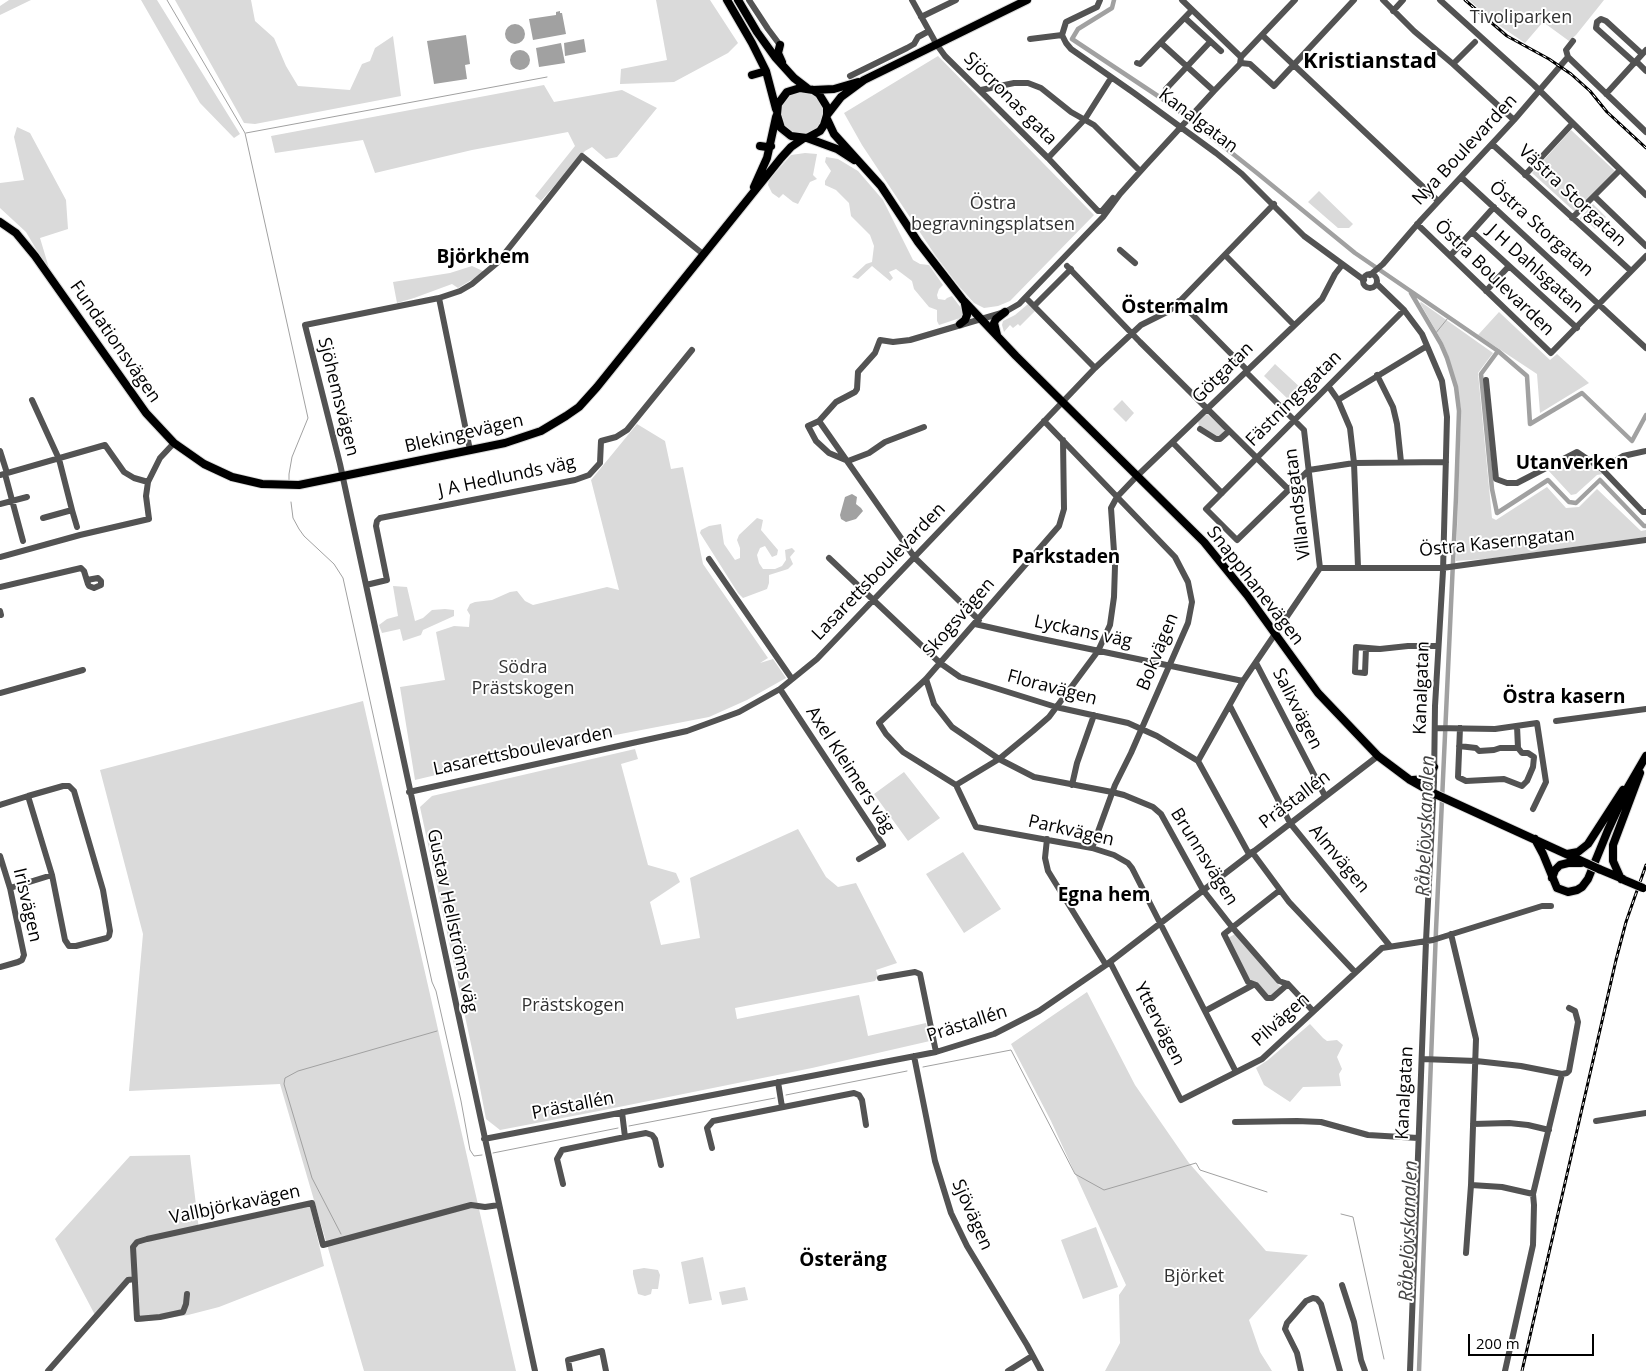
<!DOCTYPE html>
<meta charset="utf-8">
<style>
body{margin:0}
#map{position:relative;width:1646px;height:1371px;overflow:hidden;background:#fff;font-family:"Open Sans",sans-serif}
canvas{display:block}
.scale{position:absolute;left:1468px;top:1334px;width:126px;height:22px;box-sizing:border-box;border:2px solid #000;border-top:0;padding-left:6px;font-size:15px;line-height:18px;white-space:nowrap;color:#000;-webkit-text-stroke:4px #fff;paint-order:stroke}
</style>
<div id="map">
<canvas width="1646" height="1371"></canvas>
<div class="scale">200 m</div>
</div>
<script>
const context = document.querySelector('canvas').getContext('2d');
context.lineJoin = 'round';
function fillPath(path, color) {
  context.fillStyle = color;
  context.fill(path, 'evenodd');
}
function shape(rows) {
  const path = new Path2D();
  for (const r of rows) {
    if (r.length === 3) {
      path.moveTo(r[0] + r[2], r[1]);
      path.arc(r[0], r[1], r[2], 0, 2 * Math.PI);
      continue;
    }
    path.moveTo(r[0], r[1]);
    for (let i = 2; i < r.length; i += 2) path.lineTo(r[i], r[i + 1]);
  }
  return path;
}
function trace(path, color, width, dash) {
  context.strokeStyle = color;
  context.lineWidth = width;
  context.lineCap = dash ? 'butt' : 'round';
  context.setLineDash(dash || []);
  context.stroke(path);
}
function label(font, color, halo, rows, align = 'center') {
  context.font = font + ' "Open Sans",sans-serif';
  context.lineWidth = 4;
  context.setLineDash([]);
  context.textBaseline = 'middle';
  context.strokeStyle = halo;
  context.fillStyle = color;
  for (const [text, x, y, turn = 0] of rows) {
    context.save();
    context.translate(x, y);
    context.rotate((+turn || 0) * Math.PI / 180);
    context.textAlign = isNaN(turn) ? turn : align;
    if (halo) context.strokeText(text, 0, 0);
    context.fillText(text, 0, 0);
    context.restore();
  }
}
const green = shape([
 [9,0,31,0,0,15,0,6],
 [141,0,157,0,240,134,234,138,200,103],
 [175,0,251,0,255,21,274,38,286,66,298,86,350,90,362,64,370,61,375,48,393,36,401,96,255,124,244,123],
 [656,0,710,0,738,43,728,53,674,82,620,84,621,69,667,60],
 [1469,0,1604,0,1576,35,1569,41,1543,22,1525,43,1494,22],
 [938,56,1094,215,1010,301,998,306,984,308,974,303,957,284,935,255,862,145,844,113],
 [544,85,554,102,622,90,657,108,617,157,606,159,592,147,585,151,541,201,535,196,575,146,568,132,472,150,375,173,363,140,275,153,271,136],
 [802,112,22],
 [17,127,30,133,66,200,68,229,40,238,49,268,46,266,26,232,0,208,0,183,24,180,14,137],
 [1571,130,1615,171,1576,213,1532,173],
 [805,153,817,154,813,175,817,179,810,182,798,204,793,202,783,194,779,198,772,193,768,185,769,180,791,155],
 [826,157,838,159,858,171,883,200,913,260,920,264,929,265,943,285,939,289,937,295,938,299,945,300,947,298,952,296,964,312,963,317,939,325,937,321,937,310,929,307,914,289,912,281,896,269,889,272,893,278,890,281,872,266,858,279,852,277,866,264,872,262,874,246,870,235,851,216,849,203,836,190,825,185,825,181,831,171,825,162],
 [1319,191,1353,224,1349,228,1338,228,1308,202],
 [1593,204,1606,217,1595,229,1583,217,1580,220,1580,218],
 [472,266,485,272,458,288,452,284,414,298,397,303,393,282,450,273],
 [1421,302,1493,353,1478,373,1492,518,1496,520,1547,487,1566,508,1579,507,1597,489,1641,531,1646,530,1646,537,1486,559,1456,561,1461,411,1457,387,1449,358,1443,343,1420,303],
 [1028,304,1035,311,1020,326,1018,324,1013,328,1010,325,1004,332,1002,325,1003,321,1015,315],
 [1499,312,1550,360,1557,354,1589,383,1540,413,1537,374,1478,335],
 [1275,364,1303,390,1291,402,1264,376],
 [1122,400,1134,413,1126,422,1113,409],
 [1207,414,1225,430,1225,432,1221,436,1214,436,1199,426,1198,421],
 [637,424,665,441,671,469,683,467,703,564,768,658,760,663,773,659,786,678,747,700,709,717,553,747,415,780,400,687,445,680,436,632,454,626,469,627,470,615,467,610,470,604,475,602,492,600,510,592,517,591,525,601,533,605,607,587,619,590,591,480],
 [1575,456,1583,458,1603,474,1597,475,1576,494,1571,495,1547,469],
 [757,518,763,520,761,530,778,550,777,555,772,557,765,546,760,548,757,555,759,563,763,569,775,569,782,566,786,560,785,550,792,548,795,551,790,557,793,564,788,569,769,575,769,583,767,589,743,598,738,593,700,533,701,530,709,526,721,524,724,544,735,560,740,558,740,548,737,540,739,535],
 [393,586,407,587,415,621,423,618,432,610,445,609,454,610,454,616,423,630,421,635,403,641,400,629,382,633,379,625,387,619,398,616],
 [363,701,516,1371,364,1371,280,1084,129,1091,143,934,100,770],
 [635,749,638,759,621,764,648,865,676,873,680,882,650,902,661,945,700,938,690,878,798,829,826,877,838,887,856,883,897,963,876,970,878,976,875,981,735,1008,737,1019,859,995,868,1036,926,1023,930,1041,812,1068,604,1110,500,1130,486,1119,477,1072,420,807,432,796],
 [904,772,940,818,908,841,874,794],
 [963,852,1001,909,964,933,926,874],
 [1235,934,1280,986,1280,988,1269,997,1247,977,1228,938],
 [1087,992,1135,1085,1189,1163,1266,1251,1308,1255,1249,1320,1260,1352,1272,1371,1105,1371,1120,1343,1119,1295,1126,1285,1051,1121,1011,1044],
 [1310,1024,1323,1038,1327,1041,1337,1040,1343,1045,1337,1057,1342,1069,1339,1074,1341,1086,1303,1087,1290,1102,1264,1085,1256,1068,1268,1060],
 [190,1155,199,1230,310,1206,324,1266,219,1307,188,1315,140,1322,136,1276,95,1315,55,1239,130,1156],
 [1096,1227,1118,1287,1083,1299,1061,1240],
 [703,1257,712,1300,689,1304,681,1262],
 [644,1268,658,1270,660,1275,658,1289,652,1289,651,1294,645,1296,638,1294,633,1274,633,1270],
 [745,1287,748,1300,722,1305,719,1292]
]);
const water = shape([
 [560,11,560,13,562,13,566,34,533,40,529,19,556,15,556,12],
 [515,34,10],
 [466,35,470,64,465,65,467,79,434,84,427,41],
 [584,39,586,52,565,56,564,43],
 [561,43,565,63,539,67,536,48],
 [520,60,10],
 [852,494,857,497,856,504,861,508,863,511,856,519,846,522,841,519,840,515,845,497]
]);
const stream = shape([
 [167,0,245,133,308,418,292,457,289,474,289,480],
 [246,133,547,77],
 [1435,334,1448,318],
 [291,502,293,518,299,529,304,536,334,564,343,578,432,982,436,991,461,1101,470,1150,474,1156,482,1155],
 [923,1067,1011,1050,1075,1174,1104,1190,1196,1163,1200,1170,1267,1192],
 [786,1095,907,1071],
 [629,1126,775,1098],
 [493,1153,618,1128],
 [1341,1214,1353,1217,1384,1359],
 [341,1234,312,1178,284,1084,285,1078,298,1071,437,1031]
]);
const canal = shape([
 [1114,0,1112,8,1078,29,1072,39,1170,104,1257,173,1355,253,1498,351,1527,376,1530,424,1582,393,1632,441,1646,415],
 [1411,293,1441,344,1447,358,1456,387,1459,411,1456,497,1436,930,1419,1371],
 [1498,351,1481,374,1492,489,1497,513,1548,480,1569,502,1576,503,1600,480,1644,526,1646,526]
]);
const minor = shape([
 [749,0,768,29,780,45],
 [912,0,937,45,945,56,1048,158,1098,211,1102,211,1113,198],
 [1100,0,1097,7,1066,22,1062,35,1066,43,1071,49,1134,93,1216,153,1242,174,1304,236,1364,280],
 [1182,0,1241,57],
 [1383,0,1414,31,1453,64,1514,120],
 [1440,0,1534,85,1646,195],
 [1393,11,1403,0],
 [921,17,956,0],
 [1185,18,1221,51],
 [1262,35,1438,201],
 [1030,39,1062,35],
 [1573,41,1566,50,1568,57,1646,132],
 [1161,43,1214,91],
 [1636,61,1646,71],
 [1137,63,1140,64,1192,10],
 [1241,63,1250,64,1274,86,1354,0],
 [1635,63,1596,28,1597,22,1601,19,1606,21,1642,54],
 [1453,64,1475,42],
 [850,76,907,48,914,44,918,37,929,31],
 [1166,89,1210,42],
 [981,90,1014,83,1028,83,1041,88,1071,112,1094,125,1138,169],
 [1606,94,1646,50],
 [1492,144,1631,271],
 [1048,158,1085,119,1111,78],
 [1525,175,1572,124],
 [1461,177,1646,348],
 [1594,196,1646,246],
 [1572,218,1620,170],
 [1417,224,1551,353,1646,256],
 [1472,232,1577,328],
 [1120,250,1135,263],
 [1225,255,1294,325],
 [1450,256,1494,207],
 [1067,266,1140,342,1288,489],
 [1370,281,7],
 [1370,275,1383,264,1421,220,1514,120,1568,57],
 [1377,284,1404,310,1422,334,1442,381,1447,417,1443,571,1435,706,1434,782,1426,941,1410,1371],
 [1486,291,1509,266],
 [439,298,470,450],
 [1026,298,1095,368],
 [1179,301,1247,370],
 [1034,306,1071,269],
 [1404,310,1206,509,1237,540,1309,470,1354,463,1446,462],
 [1246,372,1304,430,1320,568],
 [1377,375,1393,407,1397,424,1401,462],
 [1486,380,1496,479,1507,483,1517,483,1577,452,1602,469,1643,512,1646,512],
 [1329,387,1338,400,1350,428,1354,463,1358,567],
 [32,400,59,459,72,510,43,518],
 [1338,400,1427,346],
 [819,421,915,558,979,620],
 [1044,421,1175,557,1188,582,1192,602,1188,623,1131,753,1115,785,1092,848],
 [1200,429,1216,439,1220,439,1229,431],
 [1063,440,1064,509,1059,526,926,679,879,723,886,734,903,752,956,785,976,827,1092,848,1114,855,1128,863,1132,868,1236,1072],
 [1173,443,1222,493],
 [0,451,7,473],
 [848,461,829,453,816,441,808,426,819,421,836,402,855,392,857,389,858,372,875,353,880,340,893,342,910,340,1005,312,1019,304,1103,217,1120,194,1146,165,1214,91,1240,64,1241,57,1295,0],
 [848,461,869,453,885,442,924,427],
 [1602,469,1623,456,1646,451],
 [5,474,23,541],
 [0,475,105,445,124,472,134,478,148,482],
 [0,504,27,497],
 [72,510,77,527],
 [0,557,80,535,149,519,146,496,148,482,160,458,174,443],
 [829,558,940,663,960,677,1056,707,1128,723,1157,736,1198,761,1249,854],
 [709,559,792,679],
 [1320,568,1442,568,1646,540],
 [366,585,387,580,376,526,377,521,380,518,575,480,589,475,600,463,601,441,616,437,627,430,692,350],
 [0,587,81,568,84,571,88,584,89,586,94,588,101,585,101,581,98,578,87,580],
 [0,611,1,615],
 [975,624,1037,638,1243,681],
 [1366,648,1365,673,1355,672,1356,647,1380,649,1408,646,1438,646],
 [1256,663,1325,796],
 [926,679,934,704,952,727,999,759,1034,777,1112,792,1124,795,1153,807,1161,814,1203,890,1232,927,1279,981,1288,984,1313,1011],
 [780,689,883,845,859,859],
 [0,693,83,670],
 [1230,706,1290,823,1390,946],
 [1556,721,1646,709],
 [1435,728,1495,729,1537,723,1546,782,1533,809],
 [1460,728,1458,777,1466,781,1504,779,1522,786,1527,781,1533,767,1534,757,1528,753,1522,753,1518,748,1517,726],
 [1459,746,1476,748,1479,751,1494,750,1500,748,1518,748],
 [1198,761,1243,681,1320,568],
 [956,785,999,759,1033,731,1049,717,1098,651,1110,625,1114,597,1115,566,1111,508,1117,497,1137,476,1322,299,1335,274,1342,265],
 [1072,785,1077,763,1094,715],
 [409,792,687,731,739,712,780,689,817,659,1095,368,1141,325,1169,311,1177,304,1274,204],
 [0,805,28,796,63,786,69,786,74,791,103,890,110,931,109,936,107,938,76,946,69,946,65,940,52,875,28,796],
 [1047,839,1045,858,1048,871,1106,965],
 [1252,852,1289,902,1355,972],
 [0,856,10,888,24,955,22,960,18,962,0,967],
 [10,888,52,875],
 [1280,890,1224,934,1248,982,1256,985,1267,998,1272,998,1288,984],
 [1451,934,1476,1039,1471,1185,1466,1253],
 [1110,962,1181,1100,1262,1059,1382,948,1433,940,1542,906,1551,906],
 [880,978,915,972,920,974,936,1052],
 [1205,1011,1253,985],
 [914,1056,935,1161,951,1213,967,1246,1027,1345,1041,1371],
 [1422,1059,1476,1061,1521,1066,1562,1074,1567,1073,1569,1071,1578,1022,1575,1011,1569,1008],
 [778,1082,782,1107],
 [622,1112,625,1137],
 [1596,1121,1646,1113],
 [1235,1122,1297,1121,1321,1122,1368,1135,1418,1138],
 [1473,1124,1509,1123,1528,1125,1549,1130],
 [484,1139,936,1052,994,1034,1039,1011,1106,965,1378,756],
 [712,1148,707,1128,713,1121,854,1093,859,1095,862,1100,866,1125],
 [563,1184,557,1159,562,1150,625,1137,646,1133,652,1135,655,1139,661,1165],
 [1471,1185,1502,1187,1533,1194],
 [1342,1285,1354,1322,1361,1360,1365,1371],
 [187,1294,186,1304,183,1312,160,1317,137,1319,133,1247,137,1242,147,1239,312,1203,323,1245,471,1205,485,1207,499,1205],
 [48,1371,128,1280,134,1279],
 [535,1371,340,464,305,325,439,298,460,291,472,284,497,263,582,156,703,254],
 [570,1371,568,1360,602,1351,606,1371],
 [1008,1371,1032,1356],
 [1301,1371,1297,1353,1285,1329,1287,1323,1306,1301,1313,1298,1317,1299,1321,1304,1340,1371],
 [1505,1371,1533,1245,1534,1205,1533,1194,1562,1074]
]);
const major = shape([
 [727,0,752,43,766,71,776,109],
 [738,0,757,32,775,57,794,78,807,88],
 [780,45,778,53,782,62],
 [752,75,766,71],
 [813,90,819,94,827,107,827,115,824,125,820,131,807,138,791,136,781,128,777,115,778,104,787,92,800,88,813,90,834,89,858,82],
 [827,115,841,97,864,80,1027,0],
 [827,119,834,134,881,186,918,242,963,300,1016,356,1204,542,1247,595,1318,693,1378,756,1410,780,1433,793,1588,864],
 [807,138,837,149,854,160],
 [760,146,767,147,771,146],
 [754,187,767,158,776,117],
 [0,222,16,233,35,256,146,413,174,443,204,464,232,477,262,484,299,485,505,443,541,431,566,416,579,407,597,387,781,158,791,147,804,138],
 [960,324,965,320,967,315,965,304],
 [997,335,994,323,996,319,1005,312],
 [1413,780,1425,779,1434,767],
 [1535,839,1543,854,1557,888,1568,892,1577,890,1582,887,1588,879,1608,830,1628,787,1646,756],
 [1567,854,1578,852,1588,844,1623,790],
 [1599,869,1623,879],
 [1552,878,1555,870,1560,865,1568,863,1581,863],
 [1621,879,1613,861,1613,845,1640,773]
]);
const rail = shape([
 [1465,0,1507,36,1549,59,1571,74,1590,91,1607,112,1646,148],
 [1522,1371,1616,960,1626,922,1646,865]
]);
const majorBridge = shape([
 [1588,864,1599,869],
 [1624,880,1643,888]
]);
const parkNames = [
 ["Tivoliparken",1521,18],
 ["Östra",993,204],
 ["begravningsplatsen",993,225],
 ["Södra",523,668],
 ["Prästskogen",523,689],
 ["Prästskogen",573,1006],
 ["Björket",1194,1277]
];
const streetNames = [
 ["Sjöcronas gata",1010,99,45],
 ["Kanalgatan",1198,121,37],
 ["Nya Boulevarden",1465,150,-47],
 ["Västra Storgatan",1572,196,43],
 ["Östra Storgatan",1541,229,42],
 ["J H Dahlsgatan",1535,269,42],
 ["Östra Boulevarden",1494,278,44],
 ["Fundationsvägen",115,342,55],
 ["Götgatan",1223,373,-45],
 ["Sjöhemsvägen",338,397,76],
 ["Fästningsgatan",1294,399,-45],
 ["Blekingevägen",464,434,-13],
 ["J A Hedlunds väg",507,477,-12],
 ["Villandsgatan",1298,504,-97],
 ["Östra Kaserngatan",1497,543,-6],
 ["Lasarettsboulevarden",879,572,-46],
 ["Snapphanevägen",1255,586,52],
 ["Skogsvägen",959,618,-49],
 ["Lyckans väg",1083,632,12],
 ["Bokvägen",1158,652,-68],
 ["Floravägen",1052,688,15],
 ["Kanalgatan",1422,688,-88],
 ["Salixvägen",1297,709,63],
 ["Lasarettsboulevarden",523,751,-12],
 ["Axel Kleimers väg",850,770,57],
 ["Prästallén",1295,800,-37],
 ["Parkvägen",1071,831,13],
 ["Brunnsvägen",1204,857,58],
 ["Almvägen",1339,859,50],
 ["Irisvägen",27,905,77],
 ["Gustav Hellströms väg",452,921,78],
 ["Pilvägen",1281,1020,-42],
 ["Prästallén",967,1024,-18],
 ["Yttervägen",1159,1024,63],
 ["Kanalgatan",1405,1093,-87],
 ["Prästallén",573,1106,-11],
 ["Vallbjörkavägen",235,1205,-12],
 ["Sjövägen",972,1215,66]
];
const neighbourhoodNames = [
 ["Björkhem",483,258],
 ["Östermalm",1175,308],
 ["Utanverken",1572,464],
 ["Parkstaden",1066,558],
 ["Östra kasern",1564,698],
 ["Egna hem",1104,896],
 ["Österäng",843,1261]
];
const waterNames = [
 ["Råbelövskanalen",1426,826,-88],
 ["Råbelövskanalen",1409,1231,-88]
];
const districtNames = [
 ["Kristianstad",1370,62]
];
fillPath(green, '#dadada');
fillPath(water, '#a1a1a1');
trace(stream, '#a1a1a1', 1);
trace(canal, '#a1a1a1', 4.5);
trace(major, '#dbdbdb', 10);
trace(minor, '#535353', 6);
trace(major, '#000', 8);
trace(rail, '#000', 3);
trace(rail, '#fff', 1, [4]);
trace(majorBridge, '#dbdbdb', 10, []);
trace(majorBridge, '#000', 8);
label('18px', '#313131', '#fff', parkNames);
label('18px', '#000', '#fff', streetNames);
label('bold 19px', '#000', '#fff', neighbourhoodNames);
label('italic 19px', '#424242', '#fff', waterNames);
label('bold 22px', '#000', '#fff', districtNames);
</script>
